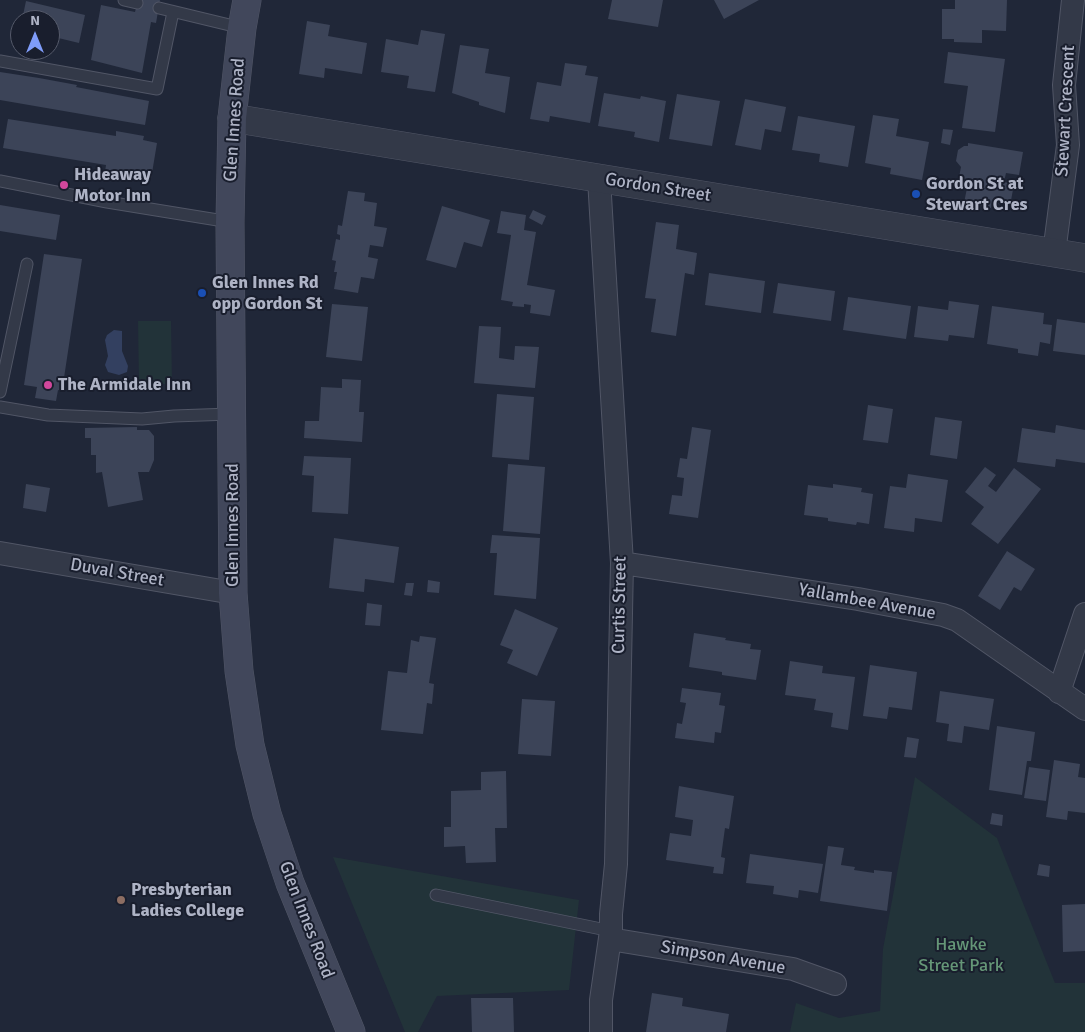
<!DOCTYPE html>
<style>
body{margin:0}
#map{position:relative;width:1085px;height:1032px;overflow:hidden;background:#202738;font-family:Signika,sans-serif}
canvas{display:block}
.north{position:absolute;left:10px;top:10px;width:50px;height:50px;box-sizing:border-box;background:#191e2d;border:1px solid #555a6a;border-radius:50%;rotate:0deg;font-size:14px;font-weight:700;line-height:20px;text-align:center;color:#aeb3c5}
.north::after{content:'';display:block;margin:auto;width:18px;height:22px;background:#7f9cf9;clip-path:polygon(50% 0,100% 100%,50% 72%,0 100%)}
</style>
<div id="map">
<canvas width="1085" height="1032"></canvas>
<div class="north">N</div>
</div>
<script>
const context = document.querySelector('canvas').getContext('2d');
context.lineJoin = 'round';
function fillPath(path, color) {
  context.fillStyle = color;
  context.fill(path, 'evenodd');
}
function shape(rows) {
  const path = new Path2D();
  for (const r of rows) {
    path.moveTo(r[0], r[1]);
    for (let i = 2; i < r.length; i += 2) path.lineTo(r[i], r[i + 1]);
  }
  return path;
}
function trace(path, color, width, dash) {
  context.strokeStyle = color;
  context.lineWidth = width;
  context.lineCap = dash ? 'butt' : 'round';
  context.setLineDash(dash || []);
  context.stroke(path);
}
function label(font, color, halo, rows, align = 'center') {
  context.font = font + ' Signika,sans-serif';
  context.lineWidth = 4;
  context.setLineDash([]);
  context.textBaseline = 'middle';
  context.strokeStyle = halo;
  context.fillStyle = color;
  for (const [text, x, y, turn = 0] of rows) {
    context.save();
    context.translate(x, y);
    context.rotate((+turn || 0) * Math.PI / 180);
    context.textAlign = isNaN(turn) ? turn : align;
    if (halo) context.strokeText(text, 0, 0);
    context.fillText(text, 0, 0);
    context.restore();
  }
}
const green = shape([
 [138,321,171,321,172,384,139,384],
 [915,777,997,838,1055,983,1085,983,1085,1032,790,1032,796,1003,839,1018,880,1011,883,949],
 [333,857,579,900,569,990,437,996,418,1032,405,1032]
]);
const water = shape([
 [114,330,122,331,122,351,128,366,127,372,119,375,108,372,105,365,108,356,105,340,107,335]
]);
const building = shape([
 [138,0,160,0,156,23,151,22,142,73,91,60,101,5,135,12],
 [612,0,663,0,658,27,608,19],
 [714,0,759,0,724,19],
 [955,0,1007,0,1006,31,982,30,982,43,954,42,954,39,942,39,942,9,955,9],
 [26,1,85,15,79,43,50,36,50,20,22,20],
 [307,21,330,25,328,36,367,43,362,74,325,68,324,78,299,74],
 [421,30,445,34,435,92,407,88,409,76,381,72,386,39,418,45],
 [460,45,489,49,485,73,510,77,505,113,479,105,479,102,452,93],
 [948,52,1005,59,995,132,962,128,968,86,944,83],
 [565,63,587,66,585,75,598,77,590,123,550,116,549,122,530,119,537,82,561,86],
 [0,72,39,78,77,85,76,87,149,101,145,125,0,100],
 [604,93,640,99,641,96,666,101,659,142,634,137,635,132,598,126],
 [677,94,720,101,712,146,669,139],
 [745,99,786,107,781,132,765,129,761,150,735,145],
 [873,115,899,119,896,136,929,142,922,180,890,174,891,168,865,163],
 [798,116,855,126,848,167,819,162,820,154,792,150],
 [8,119,116,136,116,131,144,136,143,140,157,143,151,179,120,174,118,181,104,179,106,165,3,148],
 [943,129,953,130,950,145,941,143],
 [968,143,1023,152,1019,175,1006,173,1004,182,1014,184,1010,206,992,203,991,208,964,203,968,183,958,182,961,167,956,161,958,150,964,146,968,146],
 [348,191,365,193,364,201,377,203,374,226,387,228,383,247,370,245,368,257,378,259,374,279,361,277,358,293,334,289,337,272,334,272,336,261,332,260,336,239,340,240,340,235,337,234,338,225,342,226],
 [0,205,60,215,56,240,0,231],
 [442,206,490,220,482,247,464,242,456,268,426,260],
 [533,210,546,216,542,225,529,218],
 [501,211,526,215,524,230,536,232,527,285,555,290,550,316,530,313,531,305,524,304,524,307,512,306,513,302,501,300,511,235,497,233],
 [656,222,679,225,676,249,697,253,694,275,685,273,676,336,651,332,656,299,645,298],
 [44,254,82,259,62,391,58,390,56,401,35,398,37,387,24,385],
 [709,273,765,281,761,313,705,305],
 [778,283,835,291,831,321,773,313],
 [848,297,911,306,906,339,843,330],
 [949,301,979,305,974,338,949,335,948,341,914,337,918,306,948,310],
 [332,304,368,307,362,361,326,357],
 [992,306,1044,313,1043,324,1052,325,1050,344,1040,342,1038,356,1018,353,1018,349,987,344],
 [1057,319,1085,323,1085,355,1053,351],
 [479,326,501,327,499,358,514,360,515,346,539,347,535,388,474,383],
 [342,379,361,380,359,412,364,412,362,442,304,438,305,421,319,421,321,387,342,388],
 [497,394,534,397,529,460,492,457],
 [868,405,893,409,888,443,863,440],
 [935,417,962,421,957,459,930,455],
 [1056,425,1085,430,1085,463,1056,459,1055,467,1017,462,1022,428,1055,433],
 [137,427,137,430,149,430,154,436,154,460,149,472,138,472,143,500,108,507,102,472,96,473,96,455,91,455,91,438,85,438,85,428],
 [692,427,711,430,698,518,669,514,672,495,682,496,684,478,677,477,680,458,687,459],
 [304,456,351,458,348,514,312,512,314,476,302,475],
 [508,464,545,467,540,534,503,531],
 [985,467,996,475,988,486,996,492,1014,468,1041,489,998,544,971,524,984,507,965,492],
 [908,474,948,480,942,522,915,518,914,532,884,528,890,486,906,488],
 [26,484,50,488,46,512,23,508],
 [833,484,862,488,861,492,873,494,869,524,857,522,856,525,828,521,828,518,804,515,808,485,833,488],
 [492,535,540,538,536,599,494,595,497,553,490,553],
 [334,538,399,547,394,583,365,579,364,592,329,588],
 [1007,551,1035,569,1021,591,1014,587,1000,610,978,596],
 [428,580,440,582,439,593,427,592],
 [406,583,414,583,412,596,404,595],
 [367,603,382,605,380,626,365,625],
 [515,609,558,628,537,676,507,663,513,650,500,645],
 [694,633,726,638,725,640,751,644,750,649,761,650,756,680,722,675,722,672,689,667],
 [420,636,436,638,429,683,434,684,432,704,427,703,423,734,381,730,388,671,407,673,411,640,419,642],
 [790,661,823,666,822,673,855,677,848,730,831,727,833,713,814,710,816,699,785,695],
 [870,665,917,672,912,710,889,707,887,719,863,716],
 [682,688,721,693,719,705,725,706,721,733,715,732,714,743,675,738,677,723,682,724,686,703,680,702],
 [940,691,994,699,989,730,964,726,962,743,947,741,949,724,936,722],
 [522,699,555,701,551,756,518,754],
 [997,726,1035,732,1031,761,1027,761,1022,795,989,790],
 [907,737,919,739,916,758,904,757],
 [1054,760,1080,764,1078,777,1085,778,1085,813,1068,811,1067,820,1046,817],
 [1029,767,1050,770,1046,801,1024,798],
 [506,771,507,828,495,828,496,862,466,863,465,846,444,847,444,827,451,827,451,791,481,790,481,772],
 [679,786,734,796,729,829,725,828,721,857,725,858,723,874,713,873,714,867,666,860,670,833,691,836,693,820,675,817],
 [992,813,1003,815,1002,826,990,824],
 [828,846,844,848,841,865,855,867,854,870,874,873,874,870,892,872,887,911,820,901],
 [750,854,823,864,818,893,799,890,798,898,773,894,774,886,746,883],
 [1039,864,1050,866,1049,877,1037,875],
 [1085,904,1085,951,1063,952,1062,905],
 [652,993,683,998,682,1006,729,1014,726,1032,646,1032],
 [471,998,513,998,514,1032,472,1032]
]);
const service = shape([
 [124,0,137,3],
 [159,8,242,28],
 [0,61,157,89,173,12],
 [0,181,107,202,230,222],
 [0,392,27,264],
 [0,407,48,415,142,419,174,416,231,414],
 [436,895,611,931]
]);
const minor = shape([
 [599,179,622,563,616,864,611,914,611,931,601,1000,601,1032],
 [1054,253,1068,145,1064,85,1073,0],
 [0,553,233,593],
 [622,563,858,599,943,615,957,620,1085,709],
 [1059,692,1085,614],
 [610,939,793,969,835,984]
]);
const tertiary = shape([
 [232,118,1085,258]
]);
const secondary = shape([
 [247,0,242,28,232,118,230,222,233,593,239,671,250,745,267,814,290,883,351,1032]
]);
const markers = [
 [64,185,5,"#d1479c"],
 [916,194,5,"#1a4fb4"],
 [202,293,5,"#1a4fb4"],
 [48,385,5,"#d1479c"],
 [121,900,5,"#8d6e63"]
];
const streetNames = [
 ["Stewart Crescent",1066,111,-87],
 ["Glen Innes Road",235,120,-86],
 ["Gordon Street",658,188,9],
 ["Glen Innes Road",233,525,-90],
 ["Duval Street",117,573,10],
 ["Yallambee Avenue",867,602,10],
 ["Curtis Street",620,605,-89],
 ["Glen Innes Road",306,920,69],
 ["Simpson Avenue",723,958,10]
];
const poiNames = [
 ["Hideaway",74,175],
 ["Motor Inn",74,196],
 ["Gordon St at",926,184],
 ["Stewart Cres",926,205],
 ["Glen Innes Rd",212,283],
 ["opp Gordon St",212,304],
 ["The Armidale Inn",58,385],
 ["Presbyterian",131,890],
 ["Ladies College",131,911]
];
const parkNames = [
 ["Hawke",961,945],
 ["Street Park",961,966]
];
fillPath(green, '#223339');
fillPath(water, '#334060');
fillPath(building, '#3c4458');
trace(service, '#515666', 13);
trace(minor, '#515666', 24);
trace(tertiary, '#515666', 29);
trace(secondary, '#515666', 29);
trace(service, '#333948', 11);
trace(minor, '#333948', 22);
trace(tertiary, '#333948', 28);
trace(secondary, '#41475b', 28);
for (const [x, y, r, color] of markers) {
  const dot = new Path2D();
  dot.arc(x, y, r, 0, 2 * Math.PI);
  context.fillStyle = color;
  context.fill(dot);
  trace(dot, '#191e2d', 2);
}
label('18px', '#aeb3c5', '#191e2d', streetNames);
label('bold 18px', '#aeb3c5', '#191e2d', poiNames, 'left');
label('18px', '#659677', '#191e2d', parkNames);
</script>
